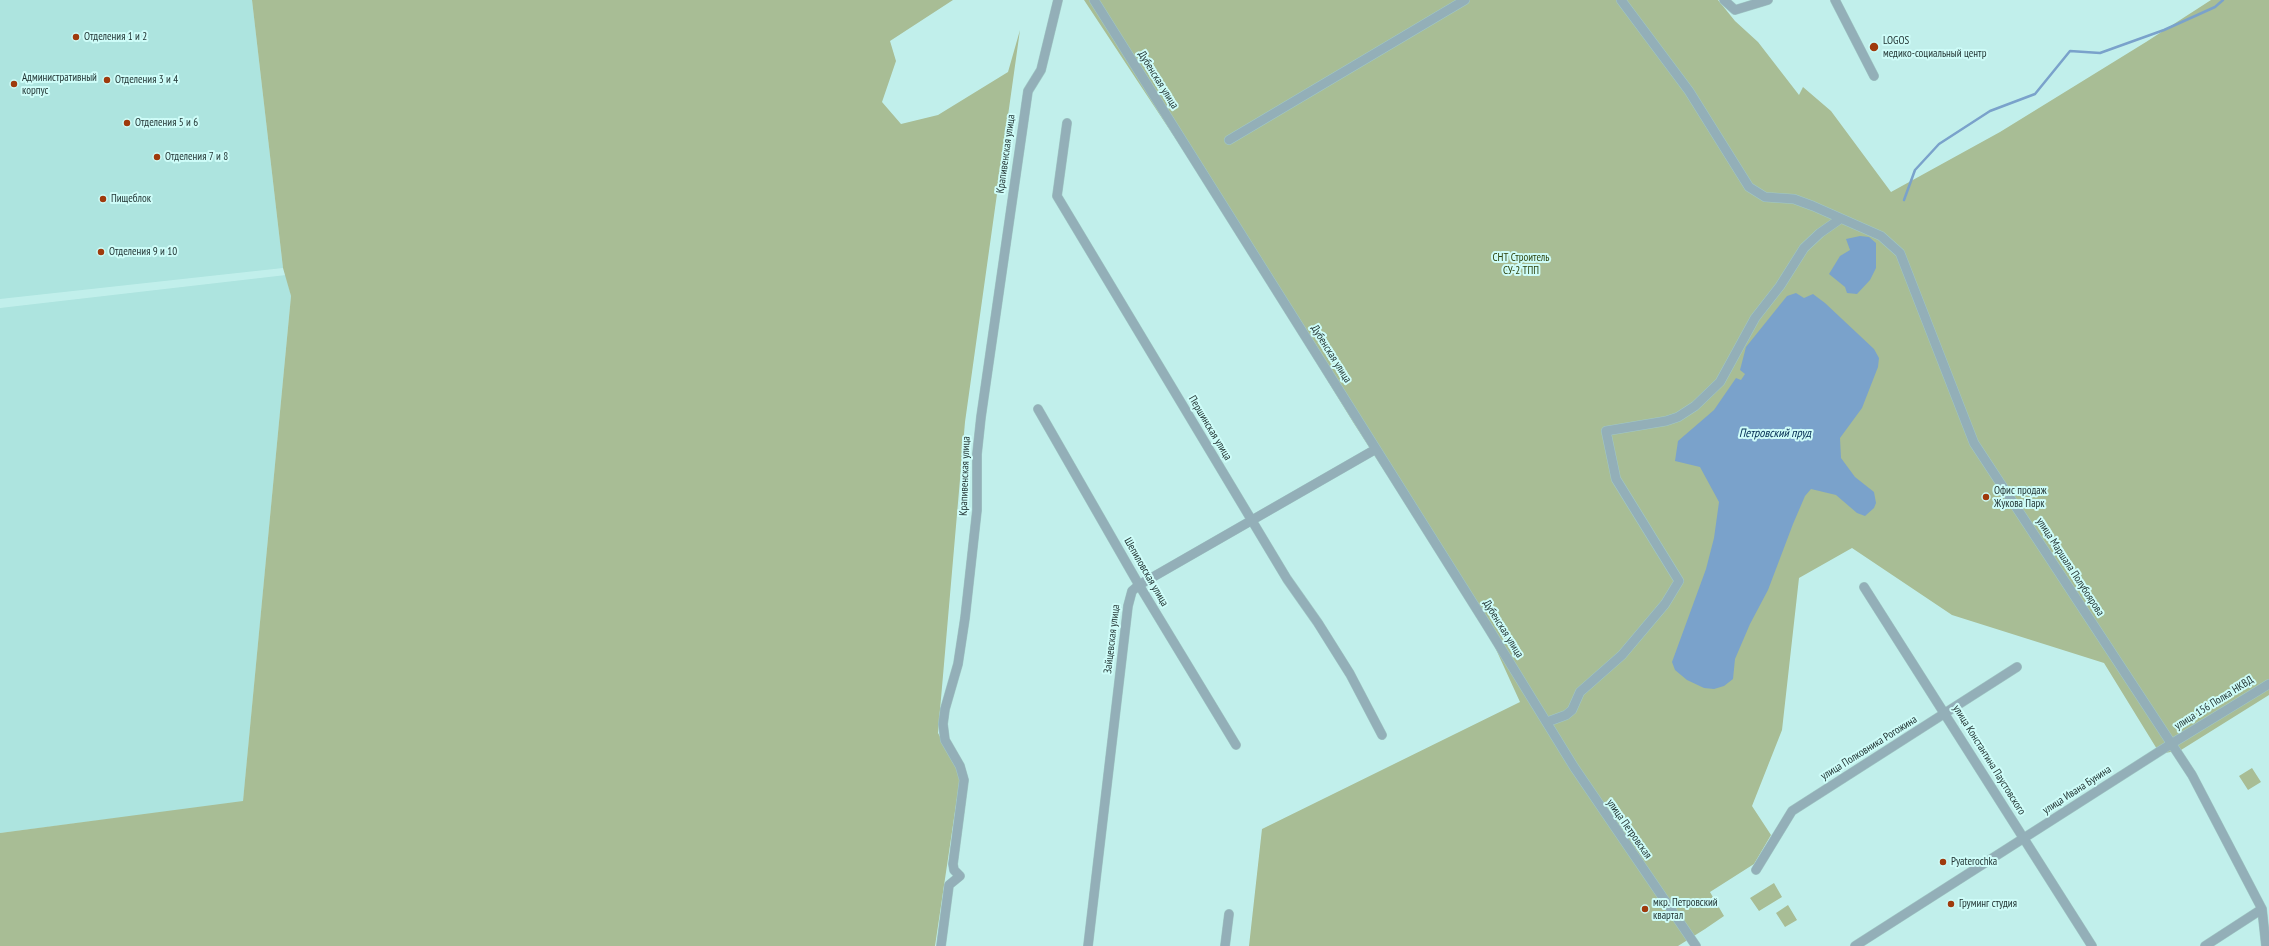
<!DOCTYPE html>
<meta charset="utf-8">
<style>
body{margin:0}
canvas{display:block;background:#c1efeb}
</style>
<canvas width="2269" height="946"></canvas>
<script>
const context = document.querySelector('canvas').getContext('2d');
context.lineJoin = 'round';
function fillPath(path, color) {
  context.fillStyle = color;
  context.fill(path, 'evenodd');
}
function shape(rows) {
  const path = new Path2D();
  for (const r of rows) {
    path.moveTo(r[0], r[1]);
    for (let i = 2; i < r.length; i += 2) path.lineTo(r[i], r[i + 1]);
  }
  return path;
}
function trace(path, color, width, dash) {
  context.strokeStyle = color;
  context.lineWidth = width;
  context.lineCap = dash ? 'butt' : 'round';
  context.setLineDash(dash || []);
  context.stroke(path);
}
function label(font, color, halo, rows, align = 'center') {
  context.font = font + ' "PT Sans Narrow",sans-serif';
  context.lineWidth = 4;
  context.setLineDash([]);
  context.textBaseline = 'middle';
  context.strokeStyle = halo;
  context.fillStyle = color;
  for (const [text, x, y, turn = 0] of rows) {
    context.save();
    context.translate(x, y);
    context.rotate((+turn || 0) * Math.PI / 180);
    context.textAlign = isNaN(turn) ? turn : align;
    if (halo) context.strokeText(text, 0, 0);
    context.fillText(text, 0, 0);
    context.restore();
  }
}
const built = shape([
 [0,0,252,0,283,268,0,299],
 [286,275,291,296,243,802,0,833,0,308]
]);
const green = shape([
 [252,0,953,0,890,41,896,61,882,102,901,124,938,115,1008,72,1020,30,965,422,938,733,958,769,960,778,935,946,0,946,0,833,243,801,291,296,283,268],
 [1084,0,1718,0,1735,21,1758,42,1799,95,1803,87,1831,111,1891,192,2000,132,2146,42,2211,0,2269,0,2269,695,2181,750,2160,754,2104,663,1952,615,1852,548,1799,578,1782,730,1752,806,1771,835,1754,864,1710,892,1724,916,1705,929,1678,946,1249,946,1262,829,1520,702,1489,634,1353,422,1218,203],
 [2252,768,2261,782,2248,790,2239,776],
 [1774,883,1782,897,1759,911,1750,898],
 [1788,905,1797,920,1785,927,1776,913]
]);
const water = shape([
 [1860,236,1869,237,1876,243,1876,268,1870,280,1857,294,1847,293,1845,287,1829,274,1840,256,1850,250,1846,239],
 [1796,293,1804,298,1813,294,1825,303,1874,349,1879,358,1878,367,1862,408,1840,438,1841,458,1855,477,1874,492,1876,503,1874,508,1865,516,1857,513,1836,495,1811,489,1805,496,1793,524,1768,590,1750,624,1735,659,1733,679,1724,686,1714,689,1704,688,1687,680,1675,670,1672,662,1706,569,1714,538,1719,502,1700,467,1675,461,1678,441,1714,410,1736,378,1741,380,1745,374,1740,370,1746,347,1787,296]
]);
const stream = shape([
 [1904,200,1915,170,1939,144,1990,111,2035,94,2070,51,2100,53,2164,30,2215,7,2223,0]
]);
const minor = shape([
 [1094,0,1486,624,1574,767,1696,946],
 [1621,0,1689,91,1749,187,1765,197,1794,199,1813,206,1881,236,1900,253,1974,443,2192,775,2262,909,2266,946],
 [1724,0,1735,10,1768,0],
 [1835,0,1874,76],
 [1067,123,1057,196,1287,579,1318,623,1350,674,1382,735],
 [1229,140,1465,0],
 [1038,409,1139,585,1236,745],
 [1864,587,2092,946],
 [1547,722,1566,715,1572,710,1580,692,1622,655,1665,604,1679,581,1616,479,1606,431,1666,421,1678,417,1695,406,1720,382,1755,318,1780,286,1804,248,1820,233,1840,219],
 [1756,870,1792,811,2017,667],
 [941,946,949,885,960,876,954,870,953,864,964,780,960,766,945,740,943,724,945,709,958,664,965,618,977,510,977,454,981,417,1028,91,1041,70,1058,0],
 [1088,946,1128,606,1132,591,1139,585,1376,449],
 [1225,946,1229,914],
 [1855,946,2171,744,2269,684],
 [2205,946,2262,909]
]);
const markers = [
 [76,37,4,"#9f3a0c"],
 [1874,47,5,"#9f3a0c"],
 [107,80,4,"#9f3a0c"],
 [14,84,4,"#9f3a0c"],
 [127,123,4,"#9f3a0c"],
 [157,157,4,"#9f3a0c"],
 [103,199,4,"#9f3a0c"],
 [101,252,4,"#9f3a0c"],
 [1986,497,4,"#9f3a0c"],
 [1943,862,4,"#9f3a0c"],
 [1951,904,4,"#9f3a0c"],
 [1645,909,4,"#9f3a0c"]
];
const poiNames = [
 ["Отделения 1 и 2",84,37],
 ["LOGOS",1883,41],
 ["медико-социальный центр",1883,54],
 ["Административный",22,78],
 ["корпус",22,91],
 ["Отделения 3 и 4",115,80],
 ["Отделения 5 и 6",135,123],
 ["Отделения 7 и 8",165,157],
 ["Пищеблок",111,199],
 ["Отделения 9 и 10",109,252],
 ["Офис продаж",1994,491],
 ["Жукова Парк",1994,504],
 ["Pyaterochka",1951,862],
 ["мкр. Петровский",1653,903],
 ["квартал",1653,916],
 ["Груминг студия",1959,904]
];
const streetNames = [
 ["Дубенская улица",1158,80,58],
 ["Крапивенская улица",1006,154,-82],
 ["Дубенская улица",1331,354,58],
 ["Першинская улица",1210,428,59],
 ["Крапивенская улица",965,476,-88],
 ["улица Маршала Полубоярова",2070,567,57],
 ["Шепиловская улица",1146,572,60],
 ["Дубенская улица",1503,629,58],
 ["Зайцевская улица",1112,639,-83],
 ["улица 156 Полка НКВД",2214,703,-32],
 ["улица Полковника Рогожина",1869,748,-32],
 ["улица Константина Паустовского",1989,760,58],
 ["улица Ивана Бунина",2077,790,-33],
 ["улица Петровская",1629,829,55]
];
const parkNames = [
 ["СНТ Строитель",1521,258],
 ["СУ-2 ТПП",1521,271]
];
const waterNames = [
 ["Петровский пруд",1775,434]
];
fillPath(built, '#ade4df');
fillPath(green, '#a8bd95');
fillPath(water, '#7aa2cb');
trace(stream, '#7aa2cb', 2.5);
trace(minor, '#a1c9c6', 10);
trace(minor, '#93afb8', 9);
for (const [x, y, r, color] of markers) {
  const dot = new Path2D();
  dot.arc(x, y, r, 0, 2 * Math.PI);
  context.fillStyle = color;
  context.fill(dot);
  trace(dot, '#cefcf8', 1.5);
}
label('11px', '#1f3130', '#cefcf8', poiNames, 'left');
label('11px', '#1f3130', '#cefcf8', streetNames);
label('11px', '#2c430d', '#cefcf8', parkNames);
label('italic 12px', '#002b52', '#cefcf8', waterNames);
</script>
